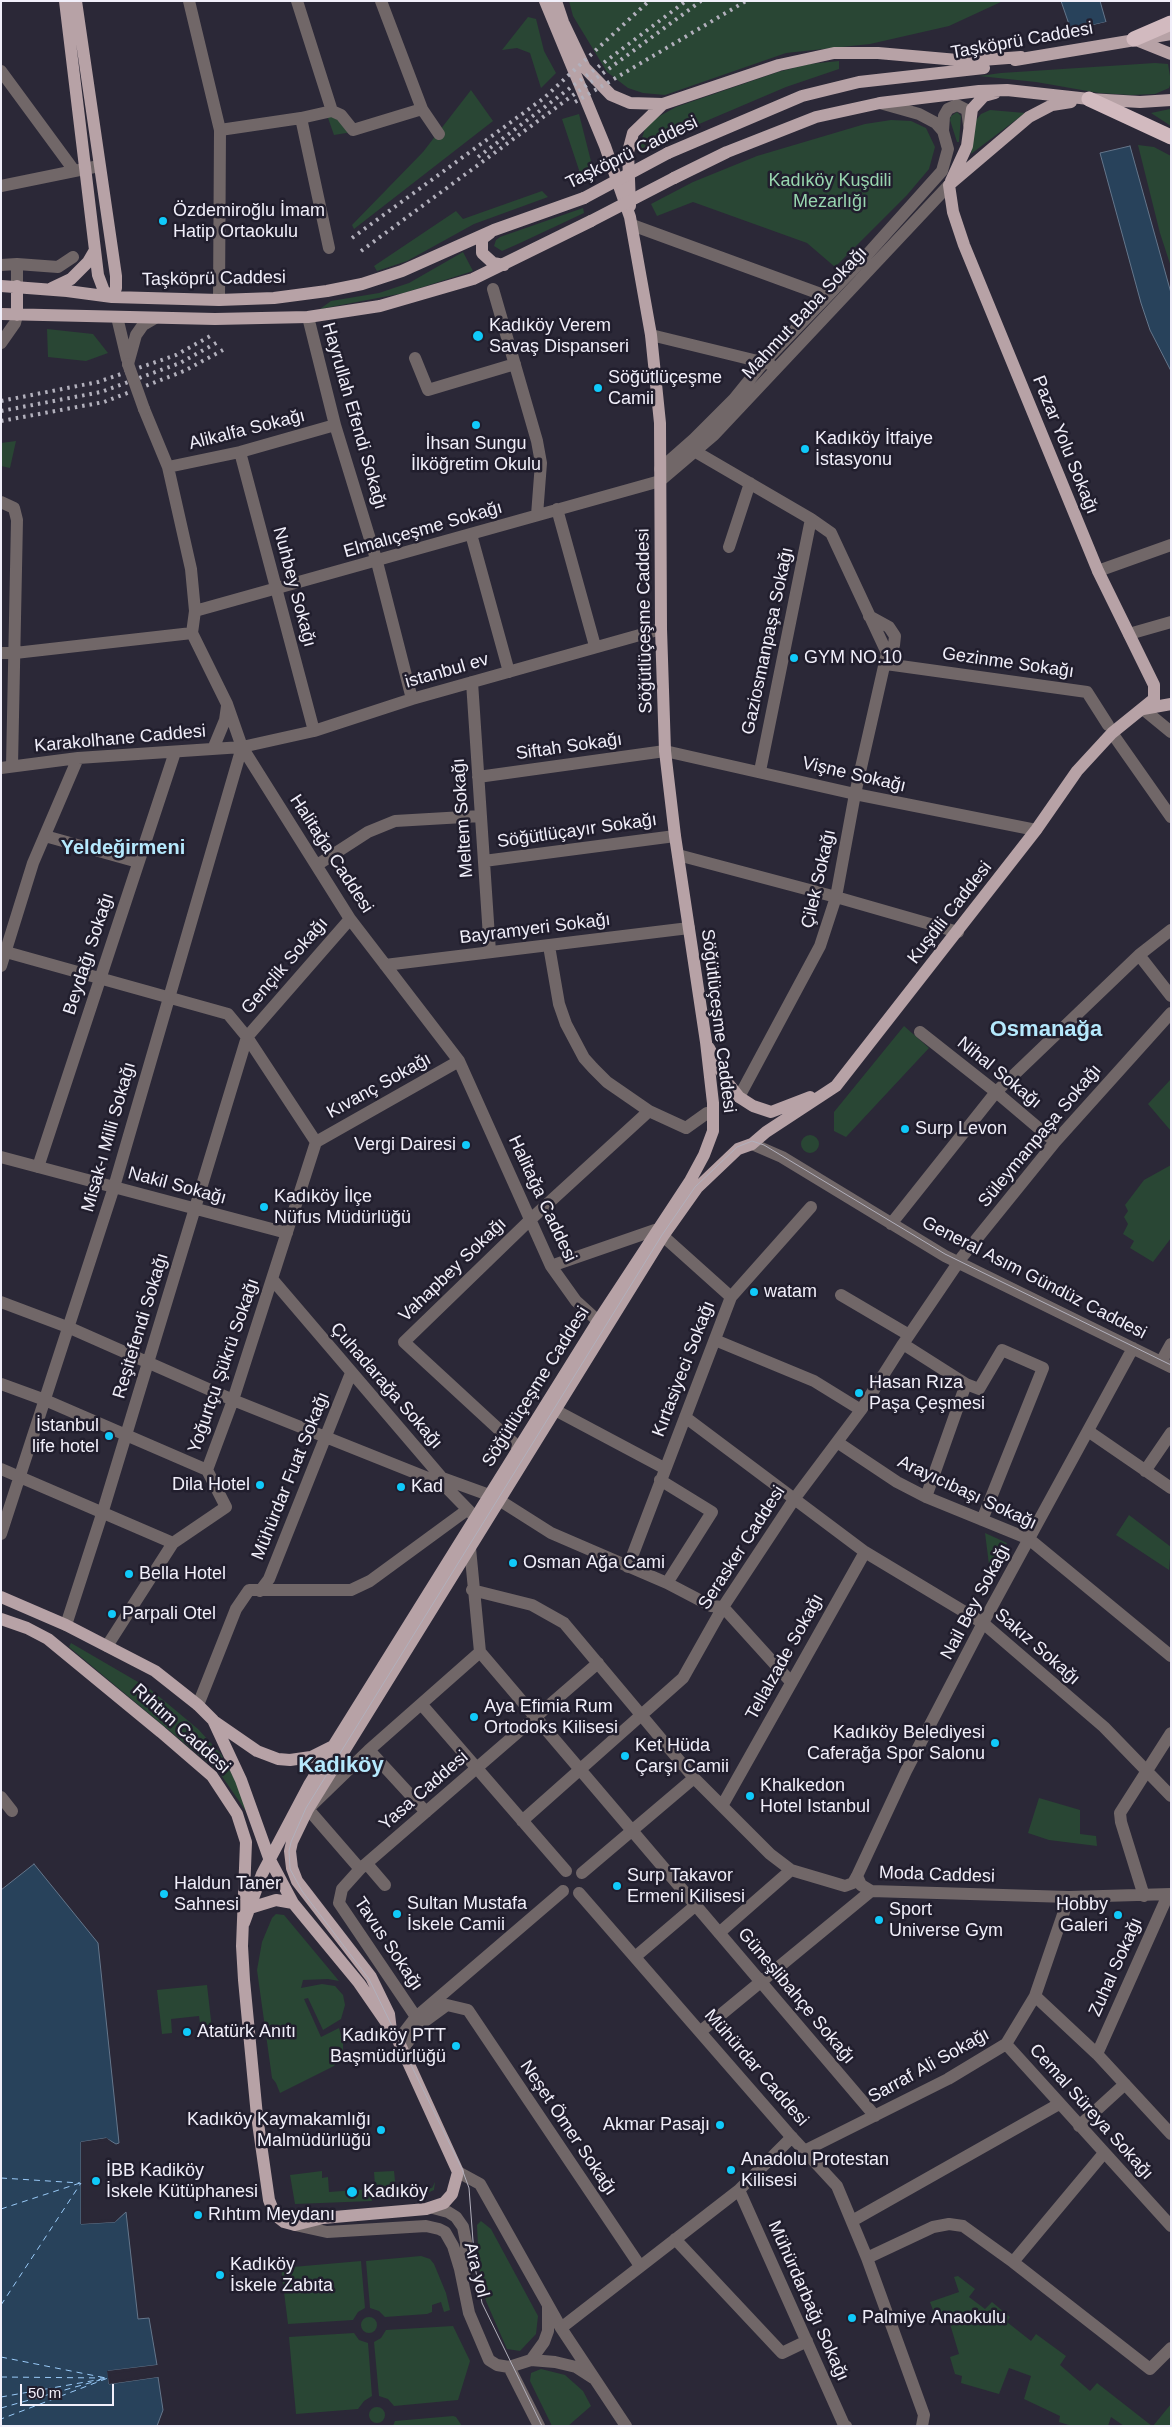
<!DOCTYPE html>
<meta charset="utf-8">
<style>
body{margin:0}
#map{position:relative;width:1172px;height:2427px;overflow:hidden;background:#2b2837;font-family:Helvetica,sans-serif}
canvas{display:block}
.frame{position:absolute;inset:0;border:2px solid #f1effa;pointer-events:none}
.scale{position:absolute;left:20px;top:2384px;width:94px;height:22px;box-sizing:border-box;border:2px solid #f1effa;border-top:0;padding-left:6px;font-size:15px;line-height:18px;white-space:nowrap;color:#f1effa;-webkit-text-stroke:4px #211e2d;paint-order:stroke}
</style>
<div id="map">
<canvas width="1172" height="2427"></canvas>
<div class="frame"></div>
<div class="scale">50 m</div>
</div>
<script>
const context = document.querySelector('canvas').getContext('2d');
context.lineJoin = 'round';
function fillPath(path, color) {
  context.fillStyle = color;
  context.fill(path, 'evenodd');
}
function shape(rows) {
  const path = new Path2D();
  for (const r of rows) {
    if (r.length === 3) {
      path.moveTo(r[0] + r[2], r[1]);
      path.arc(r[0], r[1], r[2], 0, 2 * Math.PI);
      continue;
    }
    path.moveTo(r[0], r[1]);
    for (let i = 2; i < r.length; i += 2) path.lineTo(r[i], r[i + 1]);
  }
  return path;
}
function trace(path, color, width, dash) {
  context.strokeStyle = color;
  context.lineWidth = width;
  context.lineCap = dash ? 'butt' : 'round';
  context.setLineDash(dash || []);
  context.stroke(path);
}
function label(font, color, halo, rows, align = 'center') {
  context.font = font + ' Helvetica,sans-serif';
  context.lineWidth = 5;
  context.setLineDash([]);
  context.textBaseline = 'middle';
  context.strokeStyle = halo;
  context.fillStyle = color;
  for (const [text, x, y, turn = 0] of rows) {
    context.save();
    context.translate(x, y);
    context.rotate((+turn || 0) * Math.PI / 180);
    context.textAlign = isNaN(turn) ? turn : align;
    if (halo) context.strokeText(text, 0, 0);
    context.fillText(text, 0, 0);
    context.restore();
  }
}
const green = shape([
 [569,1,1003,1,949,26,870,44,786,53,665,95,643,93,628,88,607,72,573,16],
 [528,17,536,19,544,51,556,73,541,88,530,53,517,48,502,50],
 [839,61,839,69,786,87,638,150,646,126,656,118,676,107,778,72,809,64],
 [1155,63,1168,64,1171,82,1169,88,1155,94,1131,95,1099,93,1036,82,979,76,1001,73],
 [471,90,493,121,354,229,352,225,423,152],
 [1171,109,1171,126,1151,113,1170,109],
 [990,110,1025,113,971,154,976,120,981,114],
 [957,112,961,116,959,142,957,142,950,120,951,116],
 [332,114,352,132,334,135,327,115],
 [579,114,594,173,578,184,579,170,562,119],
 [891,120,911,121,926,128,935,147,929,169,907,195,835,267,807,243,693,202,657,216,651,204,693,182,757,156,865,124],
 [1138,145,1154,147,1171,156,1171,267,1160,233],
 [542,191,548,197,474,224,407,261,377,271,374,266,456,211,463,219],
 [583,208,584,213,520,243,502,251,494,246,496,240,500,237],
 [463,252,473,271,404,293,320,309,331,301,379,293,409,283],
 [47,329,93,334,108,353,86,361,48,357],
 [16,441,10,468,1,466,1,443],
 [904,1026,929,1048,846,1137,834,1131,834,1112],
 [1171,1079,1171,1131,1148,1104],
 [810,1144,9],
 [1171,1165,1171,1238,1153,1262,1130,1248,1134,1241,1123,1234,1128,1224,1124,1217,1128,1211,1125,1205,1144,1180],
 [1129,1515,1171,1547,1169,1570,1116,1535],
 [985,1533,1007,1543,991,1580],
 [71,1643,150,1689,198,1729,221,1754,239,1787,252,1820,219,1772,69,1647],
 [1039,1798,1080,1810,1080,1834,1096,1836,1097,1846,1049,1840,1028,1833],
 [276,1914,284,1915,339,1981,328,1979,303,1980,301,1988,322,1984,335,1986,343,1995,345,2005,341,2019,323,2030,308,1998,304,1999,321,2037,339,2028,343,2042,343,2051,334,2066,280,2093,276,2083,272,2078,257,1970,262,1942,272,1918],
 [207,1985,212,2029,201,2030,199,2016,171,2019,172,2033,162,2034,157,1990],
 [322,2171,322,2178,328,2177,329,2192,370,2189,372,2201,295,2204,290,2175],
 [394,2171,396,2191,432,2188,435,2182,434,2190,423,2195,376,2198,374,2172],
 [481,2221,491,2229,538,2316,536,2334,520,2351,507,2349,486,2301,479,2267,477,2225],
 [421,2256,430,2259,434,2264,446,2293,450,2310,444,2312,441,2302,432,2305,432,2312,427,2314,385,2317,379,2311,370,2308,366,2261],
 [361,2261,365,2308,358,2312,353,2320,288,2324,281,2268],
 [958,2276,975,2289,969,2297,985,2309,992,2302,1010,2317,1007,2322,1031,2341,1036,2334,1066,2356,1060,2365,1090,2391,1097,2383,1152,2426,1124,2426,1111,2417,1108,2426,1072,2426,1059,2422,1060,2416,1024,2399,1031,2376,1009,2368,999,2394,961,2383,962,2376,955,2374,950,2357,959,2354,947,2314,936,2318,930,2302,959,2292,954,2277],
 [369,2325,8],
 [453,2326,470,2361,458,2400,394,2406,388,2399,379,2396,374,2342,381,2338,386,2330],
 [354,2333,359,2340,368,2343,372,2396,364,2401,358,2409,296,2414,289,2337],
 [541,2369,565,2375,583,2391,591,2406,568,2426,552,2426,530,2381,531,2373],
 [1171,2404,1171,2426,1153,2426],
 [377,2415,8],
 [453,2416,456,2417,462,2426,393,2426,395,2421]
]);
const water = shape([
 [1061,1,1100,1,1106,22,1071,30,1061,1],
 [1130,146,1171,293,1171,371,1150,330,1141,303,1100,153,1130,146],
 [34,1864,98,1943,119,2143,116,2144,106,2138,81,2142,81,2224,115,2222,126,2212,138,2319,149,2318,157,2365,108,2371,109,2384,158,2377,163,2410,157,2426,1,2426,1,1890,34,1864]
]);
const pier = shape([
 [1106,22,1109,22,1107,25,1071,32,1068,31],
 [107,2138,116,2147,106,2141,83,2144,84,2221,114,2219,123,2210,123,2213,115,2222,81,2224,81,2142],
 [157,2365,157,2367,110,2374,111,2381,158,2375,158,2377,109,2384,107,2371]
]);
const ferry = shape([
 [1,2178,80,2183],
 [1,2209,80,2183],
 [1,2305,81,2183],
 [1,2357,106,2378],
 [1,2377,105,2378],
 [1,2397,108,2378,1,2419],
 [1,2408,100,2380]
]);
const minor = shape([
 [189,1,220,130,219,300],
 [297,1,332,111,341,115,353,130,422,109],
 [381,1,422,109,439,134],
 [1,71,73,169],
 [301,118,329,248],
 [220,130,301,118,332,111],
 [943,131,944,116,948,109,957,105,967,110,969,125],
 [1,186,99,166],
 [632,225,826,296],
 [17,264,58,267,73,257],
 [1,265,17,264,17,286],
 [493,289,537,441,541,463,537,515],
 [117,317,127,359],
 [308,317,335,425,377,562,412,699],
 [651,335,770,364],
 [1,343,15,323,17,315],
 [415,358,428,390,515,364],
 [128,364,136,335,143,325,155,318],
 [144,409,168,467,191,569,195,611,192,633,227,704,242,747,350,919,459,1061,551,1266,576,1301,598,1321],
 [240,452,314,731],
 [696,452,811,519,831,533,887,653],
 [168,467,240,452,335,425],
 [660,469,694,439,734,399,764,362,865,257,942,171,948,149,943,131,936,123,919,114,880,103],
 [1,502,14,508,17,520,12,766],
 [557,509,595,646],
 [471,534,509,672],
 [729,547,750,483],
 [1098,571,1171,545],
 [195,611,660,481,714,435,949,185],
 [869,616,889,627,895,636,894,645,887,653],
 [1129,634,1171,622],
 [1,653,15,653,192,633],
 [886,664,1087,692,1108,725],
 [472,682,490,952],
 [1143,709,1171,732],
 [1112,733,1171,817],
 [213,749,225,720,227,706],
 [1,768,78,758,242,747,314,731,412,699,661,629],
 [760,771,811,519],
 [478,777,665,751,855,794,1036,830],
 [45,836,138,862],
 [678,855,836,897,958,932],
 [484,861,675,836],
 [317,865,368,832,395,821,481,816],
 [549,946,559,1004,566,1024,584,1058,593,1068,607,1082,649,1111,686,1128,707,1113],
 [6,952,228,1014,247,1037,316,1142],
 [1139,955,1171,996],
 [385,965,689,928],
 [1,966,33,863,78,758],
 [920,1032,996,1092,1055,1142],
 [739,1097,820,946,836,897,855,794,887,653],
 [316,1142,459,1061],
 [752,1144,782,1157,945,1256,1171,1367],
 [1,1157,287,1233],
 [38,1167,175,752],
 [891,1224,996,1092,1139,955,1171,930],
 [663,1236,731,1297],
 [551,1266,655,1230],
 [272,1279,442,1478,489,1495],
 [841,1295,909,1335],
 [1,1302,70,1328,233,1400,443,1484,476,1518],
 [715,1340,814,1381,861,1410],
 [903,1344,966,1384,979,1389,1002,1350,1043,1368,982,1520],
 [1161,1362,1171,1344],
 [1,1384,45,1400,207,1470],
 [555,1410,664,1468],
 [685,1417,865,1552,983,1623,1104,1727,1171,1796],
 [1088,1431,1171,1488],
 [837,1442,897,1482,926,1497,1029,1539,1171,1656],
 [519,1448,404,1342,531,1219,649,1111],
 [1,1469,173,1543],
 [1145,1471,1171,1433],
 [660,1480,712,1512,667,1583],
 [926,1497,966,1384],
 [499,1500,551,1533,667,1583,711,1606,723,1607,791,1682],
 [1,1534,114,1187,242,747],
 [470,1548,480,1652],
 [628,1567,731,1297,811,1207],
 [472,1590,532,1605,564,1623,694,1778,770,1854,791,1870,845,1886,853,1883,857,1876,906,1771,983,1623,1133,1348],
 [260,1591,269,1579,351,1373],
 [66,1625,102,1514,247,1037,350,919],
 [107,1646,173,1543,226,1507,207,1470,233,1400,316,1142],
 [480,1652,875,2116],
 [198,1705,236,1609,249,1590,351,1590,370,1581,467,1510],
 [422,1705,566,1871],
 [369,1750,426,1812],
 [1,1797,12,1811],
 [722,1806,865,1552],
 [522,1821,683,1678,723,1607,795,1498,861,1410,903,1344,962,1257,1055,1142,1171,1013],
 [367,1864,385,1885],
 [360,1869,308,1809,369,1750,480,1652],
 [582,1873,694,1778],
 [857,1876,861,1885,871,1891,1069,1897,1171,1894],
 [579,1893,788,2133,837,2186,867,2258,924,2415,922,2426],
 [1144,1896,1121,1822,1120,1813,1171,1733],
 [719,1933,791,1870],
 [635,1957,696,1905],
 [1035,1996,1097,2054,1171,2134],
 [416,2017,339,1903,342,1889,360,1869,598,1663],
 [701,2031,871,1891],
 [403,2034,416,2017,563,1891],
 [1006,2044,1171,2226],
 [402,2050,421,2024,447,2005,468,2010,640,2266],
 [1097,2054,1168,1895],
 [1079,2126,1125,2084],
 [806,2150,948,2079,1006,2044,1035,1996,1069,1897],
 [458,2172,480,2184,561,2328,626,2426],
 [739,2190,844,2425,846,2426],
 [433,2208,448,2212,456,2217,463,2227,466,2242,465,2272],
 [852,2221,1059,2104],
 [295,2225,327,2232,426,2226,439,2229,445,2232,453,2246,460,2269,469,2313,489,2360,497,2365,509,2367,531,2360,555,2362,576,2367,593,2378],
 [675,2239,782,2353,807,2341],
 [867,2258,933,2227,949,2224,963,2226,1013,2262,1150,2369,1171,2348],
 [1013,2262,1104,2153],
 [561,2328,739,2190,792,2137],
 [531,2360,544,2342,548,2331,548,2307],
 [509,2367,539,2426]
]);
const major = shape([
 [65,1,98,275,104,291,112,297],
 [76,1,116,276,116,288,112,297],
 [556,1,563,22,585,68,611,95,630,103,663,104,779,65,834,53,878,53,969,61,1021,57],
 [1136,40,1171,54],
 [1015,60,1171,34],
 [668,153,802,96,859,82,984,68],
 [674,178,727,152,816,117,880,103,979,91,1007,90,1089,99,1140,102,1171,100],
 [951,181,967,146,972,109,984,96,995,93],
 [949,185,1029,117,1052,105,1071,102],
 [630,206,628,152,633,133,663,104],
 [490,233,482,239,482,253,493,263,504,265],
 [1,286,67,291,112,297,219,300,274,298,327,291,362,284,402,271,494,230,584,198],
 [52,288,71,279,88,262,95,250],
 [1,314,215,319,308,317,380,306,473,279,591,221],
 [17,315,17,286],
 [1143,709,1171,704],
 [709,1048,727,1082,739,1097,753,1106,771,1112,810,1097],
 [1,1597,66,1625,155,1671,198,1705,213,1720,241,1780,269,1858,293,1903,359,1983,397,2038,458,2172,452,2194,444,2203,426,2209,323,2218,295,2225,284,2222,275,2215,269,2200,257,2116,244,1980,242,1946,246,1842,237,1814,212,1776,161,1732,48,1639,27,1628,1,1619],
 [215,1722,257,1751,278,1759,290,1760,311,1757,331,1747],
 [250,1908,276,1900,293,1903],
 [244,1923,262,1874,309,1785,598,1321,690,1181,704,1155,713,1131,713,1103,706,1042,675,836,665,751,661,629,660,423,651,335,630,217,605,146,545,1],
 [391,2031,389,2014,371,1977,297,1881,292,1868,290,1851,292,1842,308,1809,663,1236,697,1188,738,1149,752,1144,766,1132,836,1086,1036,830,1077,771,1112,733,1154,699,1154,685,1098,571,964,245,953,212,949,185]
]);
const highway = shape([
 [1134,39,1171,23],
 [1089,99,1171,137]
]);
const tram = shape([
 [542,2426,482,2303,475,2267,469,2188,462,2169,369,1979,302,1891,290,1869,289,1851,291,1842,306,1808,662,1235,695,1187,737,1147,752,1141,764,1145,945,1254,1171,1365]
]);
const rail = shape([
 [575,102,746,1],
 [478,157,686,1],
 [352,238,544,98,649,1],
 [361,251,701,1],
 [1,401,98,382,176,355,214,334],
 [1,411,101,392,180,363,218,342],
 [1,421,104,402,184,371,223,350]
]);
const minorBridge = shape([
 [128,364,144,409]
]);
const majorBridge = shape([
 [584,198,668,153],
 [591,221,674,178]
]);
const markers = [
 [163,221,5,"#10cafa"],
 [478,336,6,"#10cafa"],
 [598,388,5,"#10cafa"],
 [476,425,5,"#10cafa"],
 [805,449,5,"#10cafa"],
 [794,658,5,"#10cafa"],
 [905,1129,5,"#10cafa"],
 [466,1145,5,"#10cafa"],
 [264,1207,5,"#10cafa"],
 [754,1292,5,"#10cafa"],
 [859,1393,5,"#10cafa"],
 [109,1436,5,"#10cafa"],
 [260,1485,5,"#10cafa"],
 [401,1487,5,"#10cafa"],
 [513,1563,5,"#10cafa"],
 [129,1574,5,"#10cafa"],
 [112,1614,5,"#10cafa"],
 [474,1717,5,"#10cafa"],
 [995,1743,5,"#10cafa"],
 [625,1756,5,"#10cafa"],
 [750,1796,5,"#10cafa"],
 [617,1886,5,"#10cafa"],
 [164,1894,5,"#10cafa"],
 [397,1914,5,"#10cafa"],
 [1118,1915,5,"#10cafa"],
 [879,1920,5,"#10cafa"],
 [187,2032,5,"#10cafa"],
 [456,2046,5,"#10cafa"],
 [720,2125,5,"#10cafa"],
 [381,2130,5,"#10cafa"],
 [731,2170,5,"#10cafa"],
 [96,2181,5,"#10cafa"],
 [352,2192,6,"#10cafa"],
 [198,2215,5,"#10cafa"],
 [220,2275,5,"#10cafa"],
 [852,2318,5,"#10cafa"]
];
const streetNames = [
 ["Taşköprü Caddesi",1022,41,-10],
 ["Taşköprü Caddesi",632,153,-26],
 ["Taşköprü Caddesi",214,279,-1],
 ["Mahmut Baba Sokağı",805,313,-47],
 ["Hayrullah Efendi Sokağı",354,416,74],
 ["Alikalfa Sokağı",247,430,-14],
 ["Pazar Yolu Sokağı",1065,445,68],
 ["Elmalıçeşme Sokağı",423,530,-16],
 ["Nuhbey Sokağı",294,587,75],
 ["Söğütlüçeşme Caddesi",645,621,-91],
 ["Gaziosmanpaşa Sokağı",768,641,-78],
 ["Gezinme Sokağı",1008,663,8],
 ["istanbul ev",447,671,-16],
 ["Karakolhane Caddesi",120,739,-5],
 ["Siftah Sokağı",569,747,-8],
 ["Vişne Sokağı",854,775,13],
 ["Meltem Sokağı",463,818,-94],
 ["Söğütlüçayır Sokağı",577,831,-8],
 ["Halitağa Caddesi",331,854,57],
 ["Çilek Sokağı",819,879,-77],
 ["Kuşdili Caddesi",950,913,-52],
 ["Bayramyeri Sokağı",535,929,-7],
 ["Beydağı Sokağı",89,954,-72],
 ["Gençlik Sokağı",285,966,-49],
 ["Söğütlüçeşme Caddesi",718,1021,83],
 ["Nihal Sokağı",999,1073,39],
 ["Kıvanç Sokağı",379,1086,-29],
 ["Süleymanpaşa Sokağı",1040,1136,-50],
 ["Misak-ı Milli Sokağı",109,1137,-74],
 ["Nakil Sokağı",177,1186,15],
 ["Halitağa Caddesi",542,1199,65],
 ["Vahapbey Sokağı",453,1270,-44],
 ["General Asım Gündüz Caddesi",1034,1278,27],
 ["Reşitefendi Sokağı",141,1326,-73],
 ["Yoğurtçu Şükrü Sokağı",224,1366,-71],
 ["Kırtasiyeci Sokağı",684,1369,-69],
 ["Çuhadarağa Sokağı",386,1386,49],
 ["Söğütlüçeşme Caddesi",536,1387,-58],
 ["Mühürdar Fuat Sokağı",291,1476,-68],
 ["Arayıcıbaşı Sokağı",967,1493,25],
 ["Serasker Caddesi",742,1548,-57],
 ["Nail Bey Sokağı",976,1602,-62],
 ["Sakız Sokağı",1037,1647,41],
 ["Tellalzade Sokağı",785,1657,-61],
 ["Rıhtım Caddesi",181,1729,42],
 ["Yasa Caddesi",424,1791,-41],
 ["Moda Caddesi",937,1875,2],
 ["Tavus Sokağı",388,1944,56],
 ["Zuhal Sokağı",1116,1967,-66],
 ["Güneşlibahçe Sokağı",796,1996,50],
 ["Sarraf Ali Sokağı",929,2066,-29],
 ["Mühürdar Caddesi",756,2068,49],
 ["Cemal Süreya Sokağı",1091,2112,48],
 ["Neşet Ömer Sokağı",568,2128,56],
 ["Ara yol",476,2270,76],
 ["Mühürdarbağı Sokağı",808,2301,66]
];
const parkNames = [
 ["Kadıköy Kuşdili",830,181],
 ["Mezarlığı",830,202]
];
const poiNames = [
 ["Özdemiroğlu İmam",173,211],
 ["Hatip Ortaokulu",173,232],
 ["Kadıköy Verem",489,326],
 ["Savaş Dispanseri",489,347],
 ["Söğütlüçeşme",608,378],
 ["Camii",608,399],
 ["Kadıköy İtfaiye",815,439],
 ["İstasyonu",815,460],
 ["İhsan Sungu",476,444,"center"],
 ["İlköğretim Okulu",476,465,"center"],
 ["GYM NO.10",804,658],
 ["Surp Levon",915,1129],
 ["Vergi Dairesi",456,1145,"right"],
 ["Kadıköy İlçe",274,1197],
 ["Nüfus Müdürlüğü",274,1218],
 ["watam",764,1292],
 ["Hasan Rıza",869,1383],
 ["Paşa Çeşmesi",869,1404],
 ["İstanbul",99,1426,"right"],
 ["life hotel",99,1447,"right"],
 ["Dila Hotel",250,1485,"right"],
 ["Kad",411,1487],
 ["Osman Ağa Cami",523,1563],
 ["Bella Hotel",139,1574],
 ["Parpali Otel",122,1614],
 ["Aya Efimia Rum",484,1707],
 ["Ortodoks Kilisesi",484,1728],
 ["Kadıköy Belediyesi",985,1733,"right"],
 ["Caferağa Spor Salonu",985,1754,"right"],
 ["Ket Hüda",635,1746],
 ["Çarşı Camii",635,1767],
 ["Khalkedon",760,1786],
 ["Hotel Istanbul",760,1807],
 ["Surp Takavor",627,1876],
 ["Ermeni Kilisesi",627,1897],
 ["Haldun Taner",174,1884],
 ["Sahnesi",174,1905],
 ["Sultan Mustafa",407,1904],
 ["İskele Camii",407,1925],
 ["Hobby",1108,1905,"right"],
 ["Galeri",1108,1926,"right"],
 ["Sport",889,1910],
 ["Universe Gym",889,1931],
 ["Atatürk Anıtı",197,2032],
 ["Kadıköy PTT",446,2036,"right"],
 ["Başmüdürlüğü",446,2057,"right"],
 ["Kadıköy Kaymakamlığı",371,2120,"right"],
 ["Malmüdürlüğü",371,2141,"right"],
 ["Akmar Pasajı",710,2125,"right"],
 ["Anadolu Protestan",741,2160],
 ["Kilisesi",741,2181],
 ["İBB Kadiköy",106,2171],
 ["İskele Kütüphanesi",106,2192],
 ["Kadıköy",363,2192],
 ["Rıhtım Meydanı",208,2215],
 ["Kadıköy",230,2265],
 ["İskele Zabıta",230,2286],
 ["Palmiye Anaokulu",862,2318]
];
const quarterNames = [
 ["Yeldeğirmeni",123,848]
];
const districtNames = [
 ["Osmanağa",1046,1030],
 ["Kadıköy",341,1766]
];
fillPath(green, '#294634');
fillPath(water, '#28425b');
trace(water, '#64768b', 1);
fillPath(pier, '#2b2837');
trace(ferry, '#99caf8', 1, [6, 5]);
trace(minor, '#716768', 12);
trace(major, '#b7a2a6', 12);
trace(highway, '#d2babf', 15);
trace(tram, '#b2b0bc', 1);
trace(rail, '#b2b0bc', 4, [2.5, 5]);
trace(minorBridge, '#716768', 12);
trace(majorBridge, '#b7a2a6', 12);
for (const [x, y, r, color] of markers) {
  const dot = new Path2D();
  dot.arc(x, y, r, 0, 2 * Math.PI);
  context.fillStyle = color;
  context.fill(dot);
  trace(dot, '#211e2d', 2);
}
label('18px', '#f1effa', '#211e2d', streetNames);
label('18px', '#98d6af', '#211e2d', parkNames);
label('18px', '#f1effa', '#211e2d', poiNames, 'left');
label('bold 20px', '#b5e9fd', '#211e2d', quarterNames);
label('bold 22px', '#b5e9fd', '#211e2d', districtNames);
</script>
